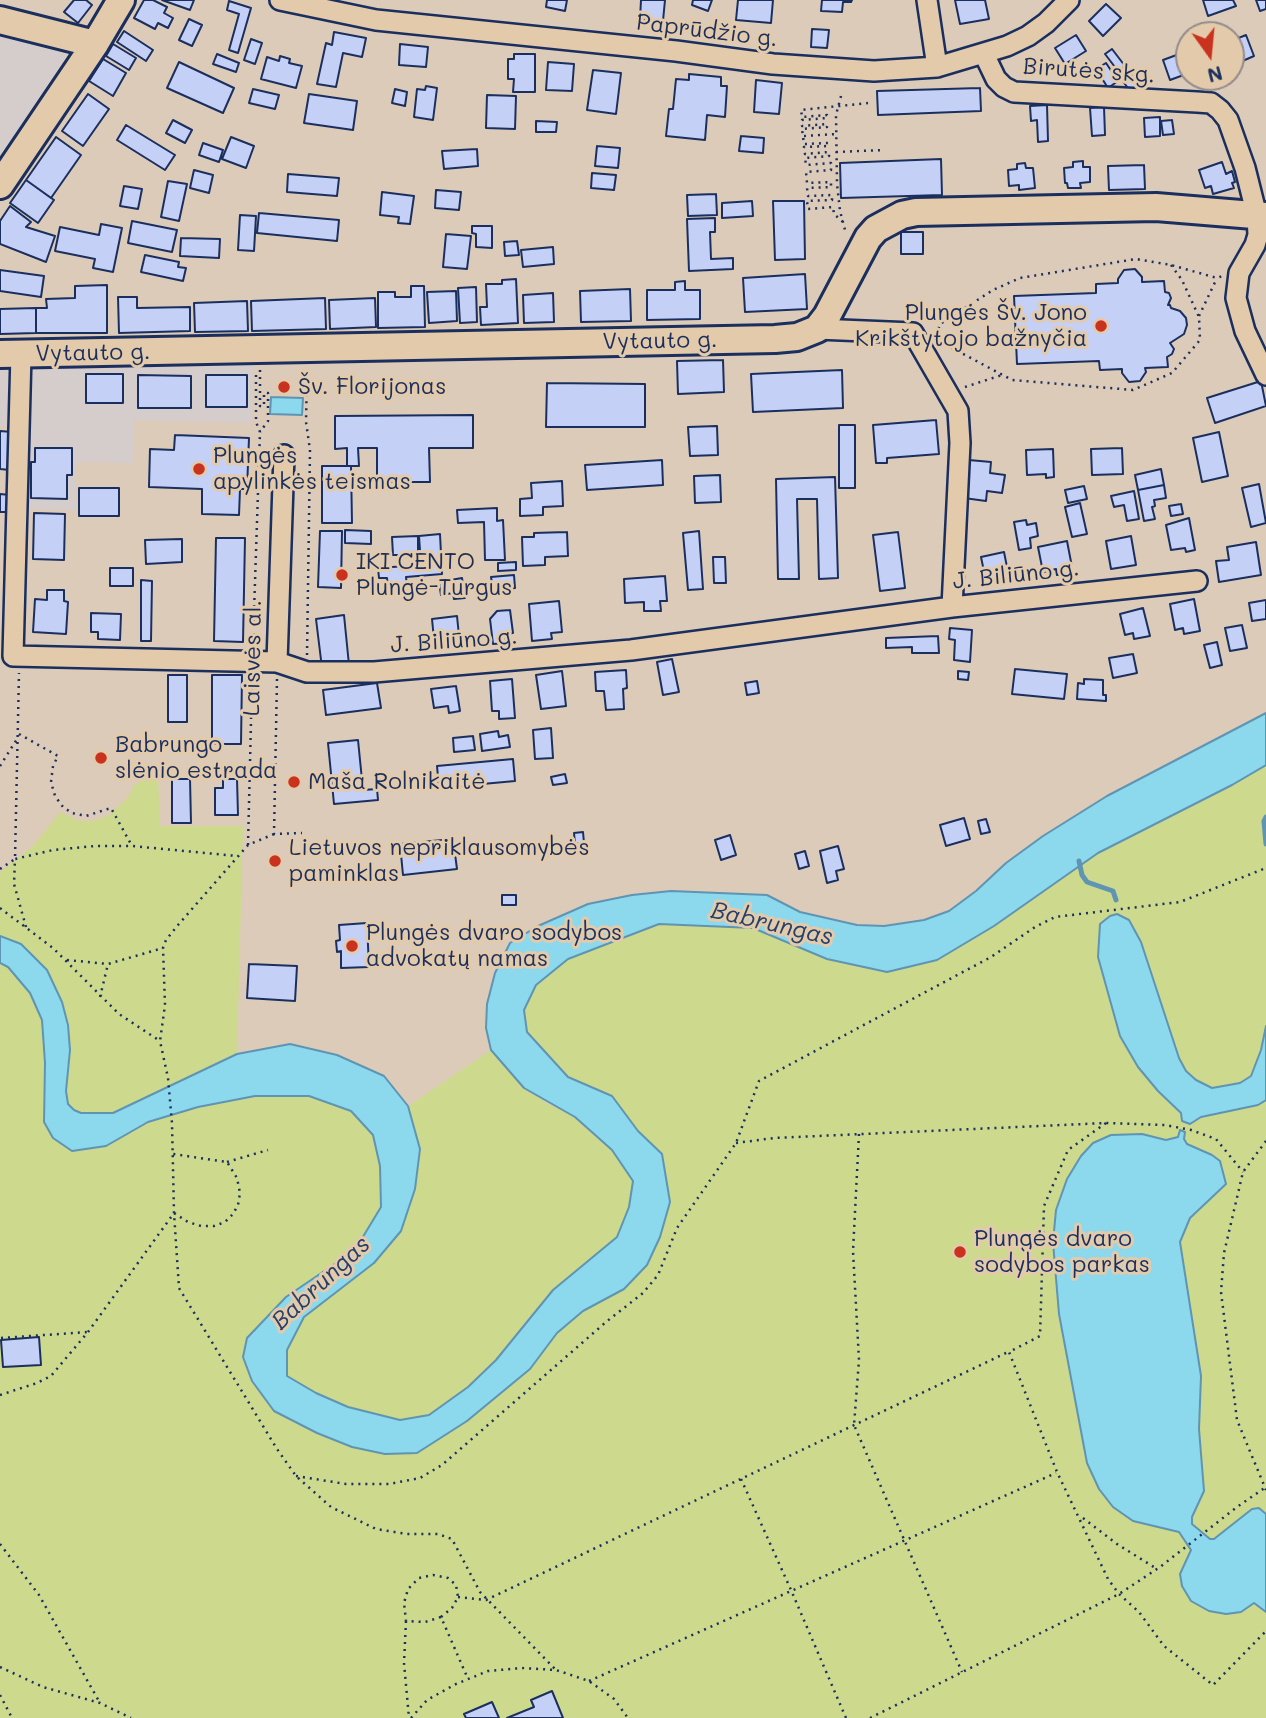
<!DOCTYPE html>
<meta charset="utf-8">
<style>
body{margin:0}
#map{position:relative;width:1266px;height:1718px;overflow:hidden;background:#dccbb9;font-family:Mali,sans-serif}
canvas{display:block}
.north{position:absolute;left:1175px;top:21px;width:70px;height:70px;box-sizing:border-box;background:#e2caaa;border:2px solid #928c8c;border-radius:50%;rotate:165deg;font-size:19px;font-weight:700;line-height:28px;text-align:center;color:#1b2f5e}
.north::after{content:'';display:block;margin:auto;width:24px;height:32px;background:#c8321e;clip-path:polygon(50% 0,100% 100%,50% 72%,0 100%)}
</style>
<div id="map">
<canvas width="1266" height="1718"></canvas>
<div class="north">N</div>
</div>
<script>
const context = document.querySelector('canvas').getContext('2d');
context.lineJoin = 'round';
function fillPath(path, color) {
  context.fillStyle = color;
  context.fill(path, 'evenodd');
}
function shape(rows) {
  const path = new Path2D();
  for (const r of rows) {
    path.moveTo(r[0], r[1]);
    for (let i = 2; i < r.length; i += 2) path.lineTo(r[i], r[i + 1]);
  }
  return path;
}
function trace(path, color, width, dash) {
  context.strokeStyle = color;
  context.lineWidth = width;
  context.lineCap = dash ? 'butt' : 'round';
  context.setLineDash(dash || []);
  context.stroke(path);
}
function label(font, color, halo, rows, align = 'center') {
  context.font = font + ' Mali,sans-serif';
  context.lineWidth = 6;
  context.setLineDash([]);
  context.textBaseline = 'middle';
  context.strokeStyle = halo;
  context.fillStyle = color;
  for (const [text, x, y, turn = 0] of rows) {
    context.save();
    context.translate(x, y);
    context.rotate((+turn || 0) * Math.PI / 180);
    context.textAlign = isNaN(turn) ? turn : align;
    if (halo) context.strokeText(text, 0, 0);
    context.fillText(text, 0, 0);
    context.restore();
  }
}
const built = shape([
 [0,33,23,38,70,56,0,163],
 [253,358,252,423,134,420,133,463,76,462,75,510,13,509,13,427,0,426,0,363]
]);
const green = shape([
 [1266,765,1266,1718,0,1718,0,963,8,967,30,993,42,1020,45,1063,44,1122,106,1146,148,1122,198,1107,255,1096,309,1096,351,1111,373,1135,380,1166,381,1207,361,1240,336,1263,286,1297,247,1338,274,1411,317,1433,352,1447,467,1421,529,1369,557,1333,583,1311,624,1289,647,1265,660,1237,670,1202,662,1154,638,1131,612,1096,568,1077,527,1032,524,1010,536,985,568,959,659,924,753,928,827,959,887,972,937,960,994,926,1098,853,1232,785],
 [158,776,160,826,243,826,237,1054,122,1110,103,1114,81,1113,68,1104,66,1091,70,1050,62,1002,47,970,21,944,0,936,0,872,33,846,60,812,79,821,93,821,108,816,128,797,135,784],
 [491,1050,508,1070,545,1102,575,1117,612,1150,633,1181,629,1207,617,1237,528,1318,496,1360,468,1387,429,1415,400,1420,348,1407,316,1393,287,1376,287,1350,304,1317,335,1291,420,1149,408,1106]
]);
const water = shape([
 [271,397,303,398,302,415,270,414,271,397],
 [1266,713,1266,765,1232,785,1098,853,994,926,937,960,887,972,827,959,753,928,659,924,568,959,536,985,524,1010,527,1032,568,1077,612,1096,638,1131,662,1154,670,1202,660,1237,647,1265,624,1289,583,1311,557,1333,530,1369,467,1421,417,1453,385,1454,352,1447,317,1433,274,1411,252,1381,243,1357,247,1338,286,1297,336,1263,361,1240,381,1207,380,1166,373,1135,351,1111,309,1096,255,1096,198,1107,148,1122,106,1146,72,1151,53,1138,44,1122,45,1063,42,1020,30,993,8,967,0,963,0,936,21,944,47,970,62,1002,68,1025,70,1050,66,1091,68,1104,74,1110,81,1113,113,1113,237,1054,290,1044,337,1055,384,1076,408,1106,420,1149,415,1189,401,1231,374,1263,304,1317,287,1350,287,1376,316,1393,348,1407,400,1420,429,1415,468,1387,496,1360,553,1290,617,1237,629,1207,633,1181,612,1150,575,1117,524,1088,491,1050,486,1028,487,1004,495,973,510,943,538,926,588,904,632,895,671,891,767,895,800,912,857,925,884,926,924,920,949,911,976,891,1006,863,1043,836,1107,796,1266,713],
 [1117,914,1129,920,1141,942,1179,1058,1186,1071,1196,1080,1212,1088,1240,1083,1251,1076,1261,1050,1266,1026,1266,1100,1258,1105,1201,1117,1190,1124,1182,1121,1181,1113,1158,1091,1138,1067,1120,1036,1098,957,1100,924,1110,916,1117,914],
 [1180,1130,1185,1132,1184,1139,1187,1144,1212,1155,1220,1161,1226,1184,1190,1218,1180,1242,1201,1376,1199,1429,1204,1491,1192,1517,1192,1524,1210,1539,1214,1539,1252,1509,1259,1508,1266,1514,1266,1612,1254,1603,1241,1612,1226,1614,1209,1611,1191,1601,1182,1586,1180,1574,1191,1550,1179,1532,1133,1521,1113,1507,1099,1489,1087,1463,1059,1314,1053,1242,1056,1210,1067,1179,1081,1156,1093,1143,1111,1135,1142,1134,1166,1140,1178,1137,1180,1130]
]);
const stream = shape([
 [1266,817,1264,821,1266,844],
 [1079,861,1082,875,1087,882,1113,891,1116,900]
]);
const building = shape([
 [74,0,86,0,92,5,78,23,64,12,74,0],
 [144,0,153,0,167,7,164,13,173,18,168,28,158,23,155,29,134,18,144,0],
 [162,0,194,0,190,10,162,0],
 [547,0,567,0,565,11,546,7,547,0],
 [641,0,665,0,663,21,640,19,641,0],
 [693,0,712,0,708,11,692,5,693,0],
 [738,0,773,0,771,23,736,20,738,0],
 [822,0,852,0,851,2,843,2,842,12,821,11,822,0],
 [955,0,985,0,989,19,960,24,955,0],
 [1203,0,1233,0,1236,6,1208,16,1203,0],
 [1256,0,1266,0,1266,9,1260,11,1256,0],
 [229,1,251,8,238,53,229,50,239,14,227,10,229,1],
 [1106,4,1121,18,1103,36,1089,21,1106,4],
 [189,19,202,25,192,46,179,40,189,19],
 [812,29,829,30,827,48,811,47,812,29],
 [124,31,153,50,146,61,117,42,124,31],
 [334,32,366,38,362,57,343,53,336,87,317,84,326,43,332,45,334,32],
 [1076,35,1086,51,1065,64,1055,48,1076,35],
 [1246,35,1254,56,1231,66,1231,41,1246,35],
 [251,39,262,43,255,64,244,60,251,39],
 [113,44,136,58,129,70,106,56,113,44],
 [400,44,428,47,426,67,399,65,400,44],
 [1112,49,1125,66,1118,71,1105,54,1112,49],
 [1182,53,1189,73,1170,80,1163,60,1182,53],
 [217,54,239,63,236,72,213,64,217,54],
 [514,54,535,54,535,92,513,92,514,79,508,79,508,59,514,59,514,54],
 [280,56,290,59,289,63,302,66,296,88,261,79,267,57,279,61,280,56],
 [103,59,126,73,113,96,89,81,103,59],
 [179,62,234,88,223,113,167,88,179,62],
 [548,62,574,64,572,91,546,90,548,62],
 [1106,63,1118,81,1108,88,1096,69,1106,63],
 [1127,69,1140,86,1131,92,1118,75,1127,69],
 [593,70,621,73,616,114,587,110,593,70],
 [689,74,721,77,721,86,727,86,725,117,707,115,705,140,666,136,669,109,673,109,676,79,689,80,689,74],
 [756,80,782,83,779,114,754,112,756,80],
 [426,86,437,88,433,120,414,117,417,89,425,90,426,86],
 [980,88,981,111,878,115,877,91,980,88],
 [253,89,279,95,275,109,249,103,253,89],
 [395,89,407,92,405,106,392,103,395,89],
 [88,94,109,109,83,146,62,131,88,94],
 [309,94,357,101,353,130,304,123,309,94],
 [487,95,516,96,515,129,486,128,487,95],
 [1047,105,1048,141,1038,142,1037,120,1031,121,1030,106,1047,105],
 [1104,107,1105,135,1092,136,1090,108,1104,107],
 [1160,117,1160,136,1145,137,1144,118,1160,117],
 [173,120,192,130,185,143,166,133,173,120],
 [1172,120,1174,134,1163,135,1161,121,1172,120],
 [536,121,557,122,556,132,536,132,536,121],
 [126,125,175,155,165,170,117,140,126,125],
 [741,136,764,138,763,153,739,151,741,136],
 [56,137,81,155,51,198,26,180,56,137],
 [231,137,254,146,246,168,222,159,231,137],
 [203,143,223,150,219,162,199,155,203,143],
 [597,146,620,148,618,168,595,166,597,146],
 [477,149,478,166,444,169,442,151,477,149],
 [941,159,942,195,841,198,840,163,941,159],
 [1083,161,1083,167,1090,167,1090,182,1080,183,1081,188,1068,188,1067,183,1065,183,1064,168,1073,167,1073,162,1083,161],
 [1222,162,1226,174,1232,171,1235,182,1232,183,1234,188,1213,194,1211,186,1205,188,1199,170,1222,162],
 [1025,163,1026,168,1033,168,1035,188,1019,190,1019,185,1009,186,1008,170,1017,169,1017,164,1025,163],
 [1144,165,1145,189,1109,190,1108,166,1144,165],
 [194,170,213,175,209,193,190,188,194,170],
 [592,173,616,175,614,190,591,188,592,173],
 [288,174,339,178,337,196,287,192,288,174],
 [26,180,54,200,38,223,10,203,26,180],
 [168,181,187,184,179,221,161,217,168,181],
 [124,186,142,189,138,209,120,206,124,186],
 [436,190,461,192,459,210,435,208,436,190],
 [382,192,414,196,410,224,398,223,399,217,380,215,382,192],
 [716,194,717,215,688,216,687,195,716,194],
 [752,201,753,216,722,218,722,203,752,201],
 [773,201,804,201,805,259,775,260,773,201],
 [10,206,31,222,26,227,55,236,46,262,0,244,0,221,10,206],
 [259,213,339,220,337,241,257,233,259,213],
 [240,215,256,216,254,251,238,250,240,215],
 [715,218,715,232,710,232,711,259,733,258,733,269,689,271,687,219,715,218],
 [132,221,177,230,172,252,128,243,132,221],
 [101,224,122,228,113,272,93,268,95,259,55,251,60,227,99,235,101,224],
 [472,226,492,226,492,248,476,247,476,234,472,233,472,226],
 [901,232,923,232,923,254,901,254,901,232],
 [446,234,471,236,467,269,443,267,446,234],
 [181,238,220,239,219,258,180,256,181,238],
 [517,241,519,255,505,256,504,242,517,241],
 [553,247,554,264,523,267,521,250,553,247],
 [145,255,179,262,178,267,186,268,183,281,141,272,145,255],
 [1135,269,1142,277,1142,282,1164,281,1165,292,1169,293,1171,298,1168,305,1170,305,1171,308,1180,311,1186,318,1187,325,1184,334,1170,343,1174,349,1172,354,1167,357,1168,367,1145,368,1146,372,1140,381,1129,382,1122,373,1122,369,1100,370,1099,361,1017,364,1014,296,1096,293,1096,284,1118,283,1118,279,1124,270,1135,269],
 [0,270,44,276,41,297,0,291,0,270],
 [805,274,807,309,745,312,743,278,805,274],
 [516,279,518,323,481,325,480,307,487,307,486,284,502,284,502,280,516,279],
 [685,281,685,290,700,290,700,319,647,320,647,290,675,290,675,282,685,281],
 [107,285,107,333,36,333,36,308,47,308,46,299,75,298,75,286,107,285],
 [411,286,424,286,425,327,378,328,378,292,395,292,395,297,411,297,411,286],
 [476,287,477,322,460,323,458,288,476,287],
 [630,289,631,321,581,322,580,291,630,289],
 [456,291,457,321,429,323,427,292,456,291],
 [553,293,554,322,524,323,523,295,553,293],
 [118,297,137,297,137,308,190,307,190,331,119,333,118,297],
 [325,298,326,329,252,331,251,301,325,298],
 [375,298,376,327,330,329,329,300,375,298],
 [247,301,248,331,195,332,194,303,247,301],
 [36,308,36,333,0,334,0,309,36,308],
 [723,360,724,392,678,394,677,361,723,360],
 [842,370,843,408,753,412,751,374,842,370],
 [86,374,123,374,123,403,86,403,86,374],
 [138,375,191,376,191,408,138,408,138,375],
 [206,375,247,375,247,407,206,407,206,375],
 [1261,381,1266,406,1215,423,1207,398,1261,381],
 [547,383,645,384,645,427,546,427,547,383],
 [473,415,473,448,429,448,430,482,377,482,377,448,358,448,359,466,347,466,347,448,335,449,335,416,473,415],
 [936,420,939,454,887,458,887,463,876,463,873,425,936,420],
 [839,425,855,425,855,488,839,488,839,425],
 [717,426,718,455,690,456,688,427,717,426],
 [0,431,12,432,10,470,0,469,0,431],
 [1219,432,1228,476,1202,482,1193,438,1219,432],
 [175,435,249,438,247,489,240,489,239,515,202,514,202,489,149,487,150,449,174,450,175,435],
 [35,448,72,448,72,475,67,475,67,499,31,498,31,462,35,462,35,448],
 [1122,448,1123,474,1092,475,1091,449,1122,448],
 [1053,449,1054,477,1046,478,1046,474,1027,475,1026,450,1053,449],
 [662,460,663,485,587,490,585,465,662,460],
 [969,460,991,462,990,473,1005,475,1002,493,987,491,986,501,964,498,969,460],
 [322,466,351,466,352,523,322,523,322,466],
 [1161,469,1164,485,1138,490,1135,475,1161,469],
 [720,475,721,502,695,503,694,476,720,475],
 [835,477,838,578,819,579,817,499,797,499,799,579,778,579,776,479,835,477],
 [562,481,563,506,543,507,543,515,520,516,520,499,532,498,531,483,562,481],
 [1259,484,1266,523,1251,527,1242,488,1259,484],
 [1164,485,1166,498,1154,500,1155,506,1152,507,1155,519,1144,521,1138,490,1164,485],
 [1084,486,1087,499,1068,503,1065,490,1084,486],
 [79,488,119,488,119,516,79,516,79,488],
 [1134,491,1139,519,1127,521,1124,505,1114,507,1111,496,1134,491],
 [0,494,10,495,9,512,0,512,0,494],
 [1080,503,1087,534,1072,537,1065,507,1080,503],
 [1181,504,1183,514,1171,516,1169,506,1181,504],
 [497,508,497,521,503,520,505,560,485,560,484,522,458,523,457,510,497,508],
 [34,513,65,514,64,560,33,559,34,513],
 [1189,518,1195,550,1186,552,1185,548,1171,550,1166,525,1189,518],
 [1026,520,1027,525,1036,523,1038,536,1030,538,1031,548,1019,550,1014,522,1026,520],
 [345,530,371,531,371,544,345,543,345,530],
 [320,531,342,531,341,588,318,587,320,531],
 [699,531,703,589,688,590,683,533,699,531],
 [567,532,568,556,545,557,545,565,523,566,522,537,534,537,534,533,567,532],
 [898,532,905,588,880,591,873,535,898,532],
 [440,534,442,574,406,577,407,586,388,587,387,578,379,578,378,568,421,565,419,536,440,534],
 [418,536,418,555,393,555,392,537,418,536],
 [1131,536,1136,565,1111,569,1106,541,1131,536],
 [216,538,245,538,243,642,214,641,216,538],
 [182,539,182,562,146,564,145,540,182,539],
 [1067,541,1072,567,1068,567,1069,573,1057,575,1056,569,1043,572,1038,547,1067,541],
 [1256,542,1261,575,1219,582,1216,561,1229,560,1227,547,1256,542],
 [1004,552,1009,577,986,581,981,557,1004,552],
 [713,557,725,557,726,583,714,583,713,557],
 [516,562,516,570,498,571,498,563,516,562],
 [110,568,133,568,133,586,110,586,110,568],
 [514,575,515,588,493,590,491,577,514,575],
 [665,576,667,601,660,601,661,611,644,611,644,602,625,603,624,579,665,576],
 [462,578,465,598,454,599,453,593,441,595,439,582,462,578],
 [141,580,152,581,151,641,141,641,141,580],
 [47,590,64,590,64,601,68,602,66,634,33,632,35,599,47,600,47,590],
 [1194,599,1200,631,1184,634,1183,628,1175,630,1170,604,1194,599],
 [1266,600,1266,619,1252,621,1249,603,1266,600],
 [559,601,562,632,551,633,552,639,532,641,529,604,559,601],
 [1143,608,1150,636,1134,639,1133,633,1125,635,1120,614,1143,608],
 [510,610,513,633,505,634,506,643,493,644,490,619,497,611,510,610],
 [91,613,121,614,120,640,98,639,98,632,91,632,91,613],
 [344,615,349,665,322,668,316,619,344,615],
 [457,616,460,646,435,649,432,619,457,616],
 [1242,625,1247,648,1230,651,1225,628,1242,625],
 [950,628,972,630,970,662,954,660,955,640,949,639,950,628],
 [938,636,939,653,912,653,912,647,886,648,886,638,938,636],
 [1217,642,1222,665,1210,668,1204,645,1217,642],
 [1133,654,1137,673,1113,678,1109,658,1133,654],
 [672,659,679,692,663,695,657,662,672,659],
 [1015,669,1067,674,1064,699,1012,694,1015,669],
 [626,670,627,688,623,689,624,709,606,710,604,691,596,691,595,672,626,670],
 [562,671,566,706,541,709,536,675,562,671],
 [958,671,969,672,968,680,958,679,958,671],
 [168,675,187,675,187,722,168,722,168,675],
 [212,675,242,675,241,744,212,744,212,675],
 [512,679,515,718,499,719,499,711,492,711,490,681,512,679],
 [1084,679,1103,680,1103,695,1106,695,1106,701,1077,699,1078,683,1084,684,1084,679],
 [757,681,759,693,747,695,745,683,757,681],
 [377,683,381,708,326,715,323,690,377,683],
 [456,686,460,711,449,713,448,706,434,708,431,689,456,686],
 [551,728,553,758,535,759,533,730,551,728],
 [498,731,499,737,508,735,510,747,482,751,480,734,498,731],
 [473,736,475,750,454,752,453,738,473,736],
 [358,740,363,790,377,789,378,800,334,804,328,743,358,740],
 [513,759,515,781,439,788,437,766,513,759],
 [565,774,567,783,553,785,551,777,565,774],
 [172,779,190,779,191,823,172,823,172,779],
 [223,779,237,779,238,815,215,815,215,788,223,788,223,779],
 [964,818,970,839,946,846,940,825,964,818],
 [986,819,990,832,981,834,978,821,986,819],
 [583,832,584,843,575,844,574,833,583,832],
 [730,835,736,855,721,860,715,840,730,835],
 [453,839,457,869,403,875,400,844,453,839],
 [838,846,844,869,836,871,838,880,827,883,820,851,838,846],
 [805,851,809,866,799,869,795,854,805,851],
 [502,895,516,895,516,905,502,905,502,895],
 [367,923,369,967,341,968,341,951,337,952,336,941,340,940,339,925,367,923],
 [249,964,297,966,295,1001,247,998,249,964],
 [39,1337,41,1365,3,1367,1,1340,39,1337],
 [552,1691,563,1718,507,1718,534,1707,531,1700,552,1691],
 [492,1702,499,1718,466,1718,464,1714,492,1702]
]);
const path = shape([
 [841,96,836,115,837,184,840,211,845,230,848,232],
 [804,136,836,134],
 [836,152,884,150],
 [843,222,834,214,833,207,808,209,807,201,832,200,832,195,808,196,807,188,831,187,831,182,807,183,806,172,831,170,831,163,806,165,805,158,829,156,829,152,805,154,804,147,828,146,828,143,804,144,802,129,827,127,827,124,802,126,802,120,827,118,827,115,802,117,801,110,868,103],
 [1171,265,1182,280,1199,317,1200,340,1172,373,1133,390,1012,380,939,341,937,334,940,324,993,290,1020,278,1136,259,1171,265,1217,278,1222,276],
 [1199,316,1217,278],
 [260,370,260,406,264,406,264,393,268,393,268,421,260,432],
 [965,387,1002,375],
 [253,642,260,432,256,422,256,370],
 [307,655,310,450,306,422,307,371],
 [277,679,274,834,302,833],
 [19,734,58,756,53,766,51,782,55,796,63,807,72,813,86,816,111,808,132,846],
 [0,766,17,739],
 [274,834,248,845,178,925,166,940,163,948,165,1005,160,1041,168,1078,172,1123,174,1213,179,1288,277,1449,296,1476,331,1507,376,1529,407,1534,438,1534,452,1539,480,1592,556,1670],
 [248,845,252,680],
 [0,869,15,859,19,673],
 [0,908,53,948,119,1014,160,1041],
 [26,927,14,884,15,859,53,850,95,846,132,846,237,856],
 [67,960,108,964,163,948],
 [100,997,108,964],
 [1106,1123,1068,1150,1044,1206,1040,1336,1009,1352,1057,1472,1108,1579,1119,1594,1139,1612,1164,1646,1213,1685,1266,1631],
 [859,1134,853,1251,859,1360,854,1425,962,1672],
 [1266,1141,1243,1172,1224,1253,1221,1292,1237,1420,1266,1490],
 [736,1143,774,1138,1106,1123,1165,1125,1191,1130,1216,1139,1243,1172],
 [227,1162,268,1150],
 [1,1338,88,1332],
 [0,1395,37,1383,51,1376,88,1332,174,1213,188,1222,201,1226,214,1226,225,1222,233,1214,238,1205,240,1193,237,1178,227,1162,173,1154],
 [296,1476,346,1484,389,1484,420,1478,442,1465,606,1322,643,1293,658,1275,677,1228,736,1143,759,1081,991,957,1035,927,1055,917,1180,902,1266,868],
 [741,1479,791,1590,846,1718],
 [1083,1518,1117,1544,1157,1569],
 [0,1544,39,1595,100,1703],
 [458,1597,486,1600,1008,1352],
 [441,1617,452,1608,458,1597,456,1585,448,1578,433,1575,419,1578,408,1589,404,1603,406,1621,425,1622,441,1617,468,1679],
 [406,1621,404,1663,409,1718],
 [0,1667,43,1687,100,1703,131,1718],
 [589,1681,1056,1473],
 [0,1695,12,1718],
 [411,1718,427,1700,456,1684,488,1671,522,1668,556,1670,589,1681,614,1699,628,1718],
 [870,1718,1119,1594,1160,1567,1237,1507,1266,1487]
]);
const minor = shape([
 [280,0,376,20,676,51,773,64,874,71,937,67,1007,46,1028,36,1046,23,1069,0],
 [927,0,937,67],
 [984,54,996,79,1004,87,1014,92,1197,102,1211,103,1220,110,1228,120,1245,168,1257,216,1258,235,1255,245,1239,273,1236,298,1245,331,1266,375],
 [817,329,913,333,958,411,960,443,952,607],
 [21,354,13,656,277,662,307,672,374,672,631,650,952,607,1197,581],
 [277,662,284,455]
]);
const secondary = shape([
 [0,20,95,44],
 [0,185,95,44,121,0],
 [0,354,775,339,797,337,817,329,827,316,868,238,876,229,902,215,916,212,1156,207,1266,216]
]);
const markers = [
 [1101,326,7,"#c8321e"],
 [284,387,7,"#c8321e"],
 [199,469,7,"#c8321e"],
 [342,575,7,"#c8321e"],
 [101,758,7,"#c8321e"],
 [294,782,7,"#c8321e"],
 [275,861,7,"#c8321e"],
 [352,946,7,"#c8321e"],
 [960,1252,7,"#c8321e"]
];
const streetNames = [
 ["Paprūdžio g.",707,31,7],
 ["Birutės skg.",1089,71,4],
 ["Vytauto g.",660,341,-1],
 ["Vytauto g.",93,353,-1],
 ["J. Biliūno g.",1016,575,-6],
 ["J. Biliūno g.",454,641,-4],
 ["Laisvės al.",253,658,-89]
];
const poiNames = [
 ["Plungės Šv. Jono",1087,313,"right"],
 ["Krikštytojo bažnyčia",1087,339,"right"],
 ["Šv. Florijonas",298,387],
 ["Plungės",213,456],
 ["apylinkės teismas",213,482],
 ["IKI CENTO",356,562],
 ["Plungė-Turgus",356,588],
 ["Babrungo",115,745],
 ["slėnio estrada",115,771],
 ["Maša Rolnikaitė",308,782],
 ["Lietuvos nepriklausomybės",289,848],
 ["paminklas",289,874],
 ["Plungės dvaro sodybos",366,933],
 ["advokatų namas",366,959],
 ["Plungės dvaro",974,1239],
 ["sodybos parkas",974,1265]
];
const waterNames = [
 ["Babrungas",772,924,13],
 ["Babrungas",321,1283,-43]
];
fillPath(built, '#d5cccc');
fillPath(green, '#cdd98d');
fillPath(water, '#8cd8ec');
trace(water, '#5f94b3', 2);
trace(stream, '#5f94b3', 5);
fillPath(building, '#c5d0f7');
trace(building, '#1b2f5e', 2);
trace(minor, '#1b2f5e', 24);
trace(secondary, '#1b2f5e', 32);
trace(path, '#1b2f5e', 2.5, [2, 5]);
trace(minor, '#e2caaa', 19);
trace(secondary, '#e2caaa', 26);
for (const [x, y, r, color] of markers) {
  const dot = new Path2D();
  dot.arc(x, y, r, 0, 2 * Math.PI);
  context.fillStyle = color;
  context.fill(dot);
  trace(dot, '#e2caaa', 2.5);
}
label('23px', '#1b2f5e', '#e2caaa', streetNames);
label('23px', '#1b2f5e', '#e2caaa', poiNames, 'left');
label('italic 24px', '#26406c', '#e2caaa', waterNames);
</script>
